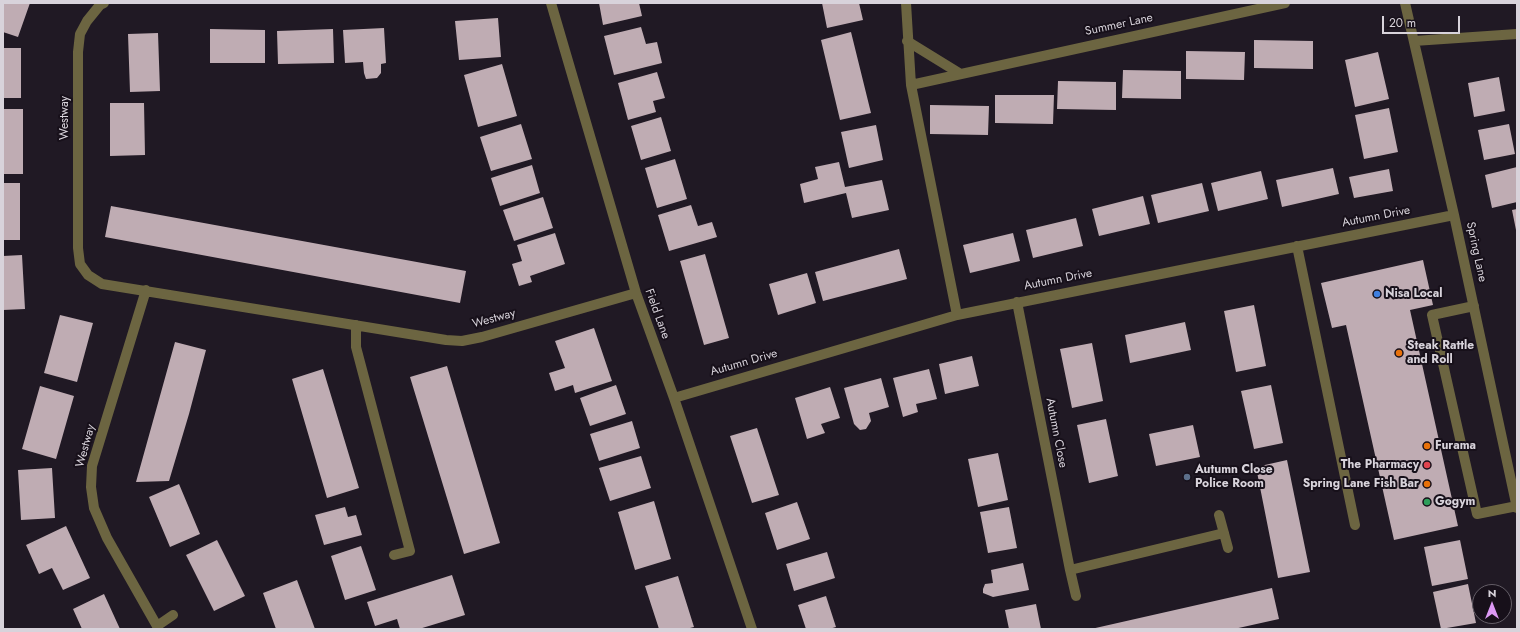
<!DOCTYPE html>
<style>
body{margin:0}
#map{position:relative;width:1520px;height:632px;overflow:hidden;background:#201924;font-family:Jost,sans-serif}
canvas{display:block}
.frame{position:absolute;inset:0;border:4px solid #d8d3db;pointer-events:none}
.north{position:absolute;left:1472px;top:584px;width:40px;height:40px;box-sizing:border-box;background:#17101a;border:1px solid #645e67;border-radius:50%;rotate:0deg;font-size:11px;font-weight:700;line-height:16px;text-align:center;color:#d8d3db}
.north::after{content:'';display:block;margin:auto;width:14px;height:18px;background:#dd99f4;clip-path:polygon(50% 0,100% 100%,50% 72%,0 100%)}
.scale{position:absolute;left:1382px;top:16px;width:78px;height:18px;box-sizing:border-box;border:2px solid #d8d3db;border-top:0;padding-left:5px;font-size:12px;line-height:14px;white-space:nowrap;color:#d8d3db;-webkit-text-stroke:3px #17101a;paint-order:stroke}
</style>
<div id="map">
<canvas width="1520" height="632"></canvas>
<div class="frame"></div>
<div class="north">N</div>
<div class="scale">20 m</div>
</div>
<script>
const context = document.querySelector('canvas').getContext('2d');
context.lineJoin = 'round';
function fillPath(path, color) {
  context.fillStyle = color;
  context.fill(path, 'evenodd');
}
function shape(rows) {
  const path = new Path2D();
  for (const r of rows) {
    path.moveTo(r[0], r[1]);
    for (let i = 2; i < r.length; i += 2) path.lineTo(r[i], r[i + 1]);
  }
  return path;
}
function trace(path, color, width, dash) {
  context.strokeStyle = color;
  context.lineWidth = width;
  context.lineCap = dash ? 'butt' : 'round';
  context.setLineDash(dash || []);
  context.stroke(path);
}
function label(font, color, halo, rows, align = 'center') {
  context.font = font + ' Jost,sans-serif';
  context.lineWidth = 4;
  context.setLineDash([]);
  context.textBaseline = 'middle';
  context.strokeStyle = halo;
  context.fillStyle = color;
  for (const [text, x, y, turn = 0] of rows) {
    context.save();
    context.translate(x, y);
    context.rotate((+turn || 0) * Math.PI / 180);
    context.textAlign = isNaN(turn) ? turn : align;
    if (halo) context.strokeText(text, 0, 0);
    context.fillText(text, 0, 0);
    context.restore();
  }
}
const building = shape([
 [3,3,30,3,18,37,3,32],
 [599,3,639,3,642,16,603,25],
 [822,3,859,3,863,20,827,28],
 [498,18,501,57,459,60,455,21],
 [641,27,646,44,657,42,662,63,614,75,604,36],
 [384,28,386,63,381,64,381,73,377,78,366,79,364,73,363,62,345,63,343,30],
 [210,29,265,30,265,63,210,63],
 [333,29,334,63,278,64,277,31],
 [851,32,871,113,840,120,821,40],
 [158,33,160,91,130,92,128,34],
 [1254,40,1313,41,1313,69,1254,68],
 [3,48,21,48,21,98,3,98],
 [1186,51,1245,52,1244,80,1186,79],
 [1378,52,1389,99,1355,107,1345,60],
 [502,64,517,116,478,127,464,75],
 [1123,70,1181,71,1181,99,1122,98],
 [657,72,665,98,653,101,656,112,628,120,618,83],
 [1499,77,1505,111,1474,117,1468,83],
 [1058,81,1116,82,1116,110,1057,109],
 [995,95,1054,95,1053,124,995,123],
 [110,103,144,103,145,155,110,156],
 [930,105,989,106,988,135,930,134],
 [1389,108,1398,152,1364,159,1355,115],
 [3,109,23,109,23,174,3,174],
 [661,117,671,151,641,160,631,126],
 [521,124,532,159,491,171,480,137],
 [1509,124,1515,154,1484,160,1478,130],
 [876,125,883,160,849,168,841,132],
 [675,159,687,199,657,208,645,168],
 [839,162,845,187,882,180,889,210,852,218,846,193,804,203,800,184,818,179,815,167],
 [532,165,540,193,500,206,491,178],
 [1517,167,1517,202,1492,208,1485,175],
 [1333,168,1339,194,1282,207,1276,180],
 [1389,169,1393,191,1354,198,1349,177],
 [1261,171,1268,199,1218,211,1211,183],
 [3,183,20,183,20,240,3,240],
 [1202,183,1209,211,1158,223,1151,195],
 [1143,196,1150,224,1099,236,1092,209],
 [543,197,553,228,514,241,503,210],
 [691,205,698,226,712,222,717,237,669,251,658,215],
 [111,206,466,271,460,303,105,237],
 [1517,209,1517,230,1516,230,1512,210],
 [1076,218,1083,246,1033,258,1026,230],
 [555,233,565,264,530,276,532,282,519,286,512,264,522,261,517,245],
 [1013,233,1020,261,970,273,963,245],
 [899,249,907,279,823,301,815,272],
 [705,254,729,338,704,345,680,261],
 [22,255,25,309,3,310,3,256],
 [1423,260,1433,305,1410,310,1458,526,1394,540,1346,325,1332,328,1321,283],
 [807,273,816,303,778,315,769,284],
 [1254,305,1266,366,1236,372,1224,311],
 [60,315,93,323,77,382,44,373],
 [1185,322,1191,350,1130,363,1125,335],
 [594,328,612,381,575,393,573,385,555,391,549,373,565,368,555,341],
 [175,342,206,350,189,414,169,481,136,482],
 [1092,343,1103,401,1072,408,1060,349],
 [972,356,979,386,945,394,939,364],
 [447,366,500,543,464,554,410,377],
 [323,369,359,488,327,498,292,379],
 [929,369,937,399,916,404,918,412,903,417,893,378],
 [881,378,889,407,869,413,871,421,866,429,860,430,854,424,844,388],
 [616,385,626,414,590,426,580,398],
 [1271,385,1283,443,1254,449,1241,391],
 [40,386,74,396,56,459,22,449],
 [830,387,840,418,821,424,825,433,807,439,795,398],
 [1106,419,1118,476,1089,483,1077,425],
 [632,421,640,448,599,461,590,434],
 [1193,425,1200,457,1156,466,1149,434],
 [757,428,779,495,752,503,730,436],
 [998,453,1008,500,978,507,968,459],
 [641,456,651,488,610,501,599,468],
 [1287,460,1310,572,1278,578,1256,467],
 [52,468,55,518,21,520,18,470],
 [179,484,200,534,170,547,149,497],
 [654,501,671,559,635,570,618,512],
 [797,502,810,539,777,550,765,513],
 [345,507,348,517,356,515,362,535,324,545,315,515],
 [1009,507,1017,548,988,553,980,512],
 [66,526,90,578,63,590,52,568,39,574,26,545],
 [217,540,245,596,214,611,186,555],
 [1460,540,1468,579,1432,586,1424,547],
 [361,546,376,590,345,600,331,556],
 [827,552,835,578,794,591,786,564],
 [1023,563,1029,590,993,597,983,593,983,589,985,584,993,583,991,570],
 [452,575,465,615,419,629,400,629,397,619,375,626,367,602],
 [678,576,694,627,686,629,659,629,645,586],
 [297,580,315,629,276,629,263,593],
 [1468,584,1476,623,1441,629,1433,592],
 [1272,588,1279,619,1234,629,1091,629],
 [104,594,120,629,82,629,73,609],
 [826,596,836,627,829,629,806,629,798,605],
 [1036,604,1041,629,1009,629,1005,610]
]);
const minor = shape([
 [104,3,100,5,87,21,80,34,78,52,78,248,80,264,88,275,102,284,446,340,462,341,482,337,636,293],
 [551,3,636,293,674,398,752,629],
 [906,3,911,85,957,315],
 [1405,3,1454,215,1517,508],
 [907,41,959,73],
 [1414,41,1517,34],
 [911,85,1285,3],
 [1297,246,1355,525],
 [146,290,92,466,91,487,94,508,107,538,157,626,173,615],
 [1017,302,1070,570,1076,596],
 [1474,306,1432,315,1477,514,1517,506],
 [356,325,356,347,410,551,394,555],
 [674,398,957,315,1454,215],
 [1219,515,1228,548],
 [1070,570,1224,533]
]);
const markers = [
 [1377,294,4,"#3f7fe0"],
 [1399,353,4,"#e8710a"],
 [1427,446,4,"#e8710a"],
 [1427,465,4,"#e0444e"],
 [1187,477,4,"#5c6f8a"],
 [1427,484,4,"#e8710a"],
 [1427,502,4,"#2e9e5b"]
];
const streetNames = [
 ["Summer Lane",1119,25,-12],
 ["Westway",65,118,-90],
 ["Autumn Drive",1376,217,-11],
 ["Spring Lane",1476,252,78],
 ["Autumn Drive",1058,280,-11],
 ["Field Lane",657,314,70],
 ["Westway",494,319,-15],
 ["Autumn Drive",744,363,-16],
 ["Autumn Close",1056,433,79],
 ["Westway",86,446,-75]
];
const poiNames = [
 ["Nisa Local",1385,294],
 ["Steak Rattle",1407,346],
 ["and Roll",1407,360],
 ["Furama",1435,446],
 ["The Pharmacy",1419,465,"right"],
 ["Autumn Close",1195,470],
 ["Police Room",1195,484],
 ["Spring Lane Fish Bar",1419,484,"right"],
 ["Gogym",1435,502]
];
fillPath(building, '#bfacb3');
trace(minor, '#6c6541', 10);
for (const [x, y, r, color] of markers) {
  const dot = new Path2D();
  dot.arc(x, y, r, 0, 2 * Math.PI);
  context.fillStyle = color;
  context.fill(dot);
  trace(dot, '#17101a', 1.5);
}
label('12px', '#d8d3db', '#17101a', streetNames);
label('bold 12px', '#d8d3db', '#17101a', poiNames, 'left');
</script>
